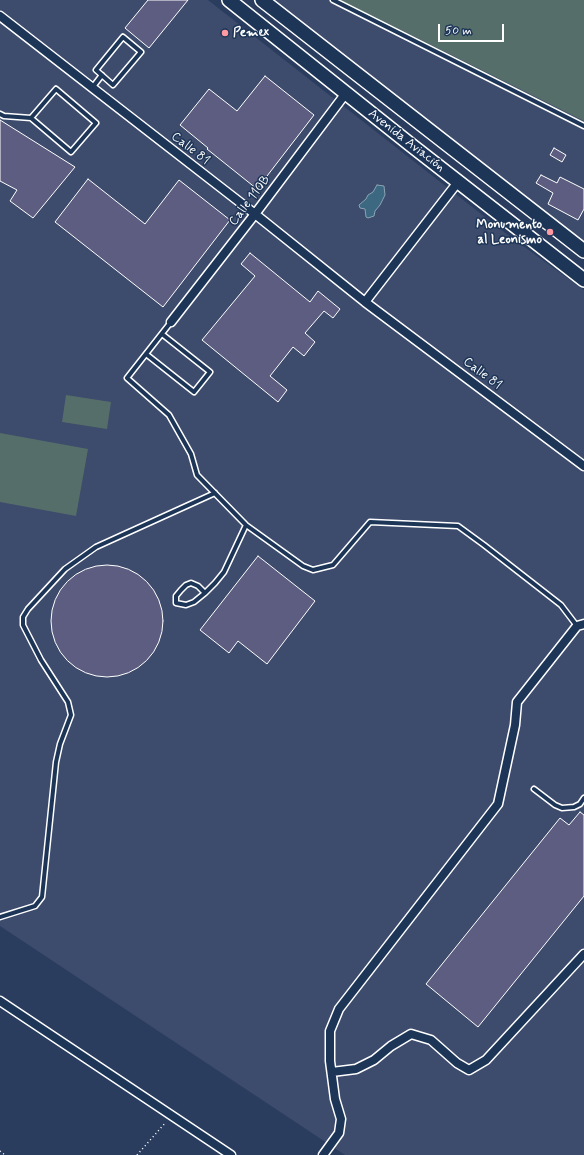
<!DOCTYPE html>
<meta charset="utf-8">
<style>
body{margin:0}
#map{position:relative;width:584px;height:1155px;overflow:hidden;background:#2a3d5f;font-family:Mynerve,sans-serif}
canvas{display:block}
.scale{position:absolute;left:438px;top:24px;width:66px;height:18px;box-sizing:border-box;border:2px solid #fff;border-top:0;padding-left:5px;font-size:12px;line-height:14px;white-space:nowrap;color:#fff;-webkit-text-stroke:3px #1d3557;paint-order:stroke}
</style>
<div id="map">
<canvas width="584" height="1155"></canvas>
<div class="scale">50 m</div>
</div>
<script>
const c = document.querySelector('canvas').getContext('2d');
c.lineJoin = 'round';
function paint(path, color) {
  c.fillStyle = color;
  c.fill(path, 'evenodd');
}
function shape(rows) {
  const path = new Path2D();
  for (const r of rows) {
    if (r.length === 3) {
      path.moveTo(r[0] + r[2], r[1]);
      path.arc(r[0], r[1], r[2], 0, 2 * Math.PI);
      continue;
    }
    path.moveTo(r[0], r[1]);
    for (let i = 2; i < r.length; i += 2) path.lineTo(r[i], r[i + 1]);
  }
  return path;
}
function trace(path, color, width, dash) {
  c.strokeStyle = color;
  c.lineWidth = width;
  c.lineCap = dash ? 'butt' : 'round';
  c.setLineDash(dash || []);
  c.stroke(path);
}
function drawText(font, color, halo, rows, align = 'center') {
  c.font = font + ' Mynerve,sans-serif';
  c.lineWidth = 3;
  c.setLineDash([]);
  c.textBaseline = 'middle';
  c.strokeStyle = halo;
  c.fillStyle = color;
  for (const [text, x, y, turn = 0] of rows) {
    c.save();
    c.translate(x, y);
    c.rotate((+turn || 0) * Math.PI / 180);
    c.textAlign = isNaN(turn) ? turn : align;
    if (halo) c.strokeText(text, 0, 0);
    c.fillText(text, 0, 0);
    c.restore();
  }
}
paint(shape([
 [0,0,208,0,508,235,584,290,584,1155,345,1155,0,926],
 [269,0,584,0,584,244]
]), '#3d4b6c');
paint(shape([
 [340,0,584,0,584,121,405,32],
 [66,395,111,402,107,429,62,422],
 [0,433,88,449,76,516,0,502]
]), '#556e6a');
const water = shape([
 [377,185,384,186,385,195,380,205,375,211,374,216,368,218,366,217,365,209,360,208,359,205,366,199,368,195,373,192,377,185]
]);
paint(water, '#3c6881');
trace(water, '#8aa4b3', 1);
const building = shape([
 [148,0,188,0,149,48,125,28,148,0],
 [265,76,314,115,257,189,207,149,208,148,180,125,209,89,237,111,265,76],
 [0,120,75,167,33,218,10,201,17,190,0,181,0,120],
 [554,148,566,155,562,162,550,155,554,148],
 [541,175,557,183,560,177,584,189,584,209,578,220,548,204,553,193,536,183,541,175],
 [88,179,145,224,179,180,230,220,163,307,55,222,88,179],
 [250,253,310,302,318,291,340,309,333,318,324,311,305,333,315,342,304,356,293,347,270,376,287,390,278,402,202,340,255,276,241,264,250,253],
 [258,556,315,601,267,664,238,641,229,653,200,630,258,556],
 [107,621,56],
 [580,812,584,815,584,896,478,1027,426,984,560,818,569,825,580,812]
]);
paint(building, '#5c5d80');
trace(building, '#fff', 1);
const service = shape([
 [333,0,584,126],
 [123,37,141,52,113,85,96,70,123,37],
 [92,88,102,75],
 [56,89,96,123,71,152,31,118,56,89],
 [0,114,4,116,31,118],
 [171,322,127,378,169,415,191,454,197,475,246,525,303,566,313,570,333,565,370,522,458,526,484,545,561,605,577,626],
 [146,354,194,392,210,372,162,334],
 [205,593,198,586,191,583,186,585,181,590,176,596,176,603,186,605,194,602,205,593,215,583,224,572,246,525],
 [534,789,555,805,562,808,574,807,580,804,584,798],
 [0,917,35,906,42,897,56,762,60,744,71,715,68,702,41,660,23,625,23,617,28,609,65,569,96,547,215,493]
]);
const minor = shape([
 [0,16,255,214,365,302,584,466],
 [365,302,458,182],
 [171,322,255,214,346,93],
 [0,1001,231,1155],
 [332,1072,356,1069,374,1060,391,1046,411,1034,431,1040,457,1063,469,1070,486,1060,584,954],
 [323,1155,339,1133,341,1119,335,1099,330,1061,330,1031,339,1009,498,804,515,725,517,702,577,626,584,624]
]);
const primary = shape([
 [229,0,411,145,584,280],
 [262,0,584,251]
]);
trace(service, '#fff', 7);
trace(minor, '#fff', 11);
trace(primary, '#fff', 16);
trace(shape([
 [0,1151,5,1155],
 [137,1155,166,1122]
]), '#fff', 1.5, [1, 3]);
trace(service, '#1d3557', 4);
trace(minor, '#1d3557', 8);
trace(primary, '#1d3557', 13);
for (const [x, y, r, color] of [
 [225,33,4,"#ff9aa2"],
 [550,232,4,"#ff9aa2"]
]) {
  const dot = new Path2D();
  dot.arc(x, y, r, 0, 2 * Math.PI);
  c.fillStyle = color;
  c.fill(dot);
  trace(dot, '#1d3557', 1.5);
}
drawText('bold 13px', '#fff', '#1d3557', [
 ["Pemex",233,33],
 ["Monumento",542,225,"right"],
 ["al Leonismo",542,240,"right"]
], 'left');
drawText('13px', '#fff', '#1d3557', [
 ["Avenida Aviación",406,141,38],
 ["Calle 81",190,149,38],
 ["Calle 110B",250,201,-53],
 ["Calle 81",482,374,37]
]);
</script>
